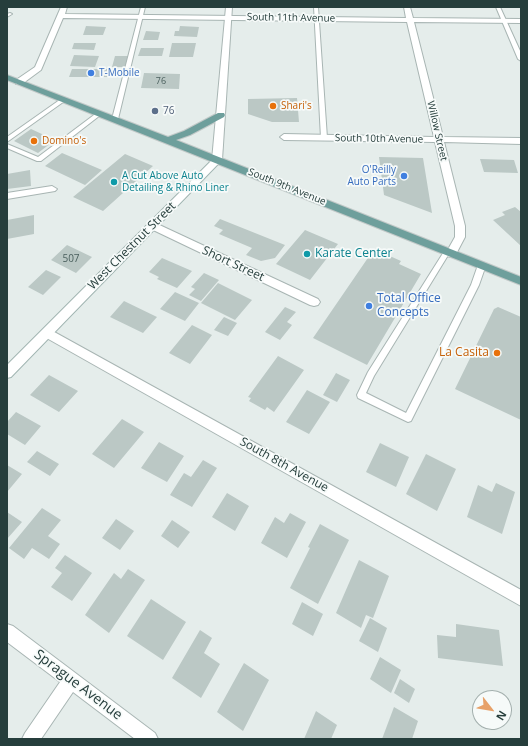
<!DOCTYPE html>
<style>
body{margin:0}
#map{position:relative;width:528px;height:746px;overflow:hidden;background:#e5edeb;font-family:"Open Sans",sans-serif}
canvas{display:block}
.frame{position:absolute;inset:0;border:8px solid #263e3c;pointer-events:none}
.north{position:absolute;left:472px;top:690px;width:40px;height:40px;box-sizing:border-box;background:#f6faf9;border:1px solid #a3afad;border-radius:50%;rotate:121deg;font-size:11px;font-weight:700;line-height:16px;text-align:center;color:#263e3c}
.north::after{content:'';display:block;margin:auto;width:14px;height:18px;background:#e7a169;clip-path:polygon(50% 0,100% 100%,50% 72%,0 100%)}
</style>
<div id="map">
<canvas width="528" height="746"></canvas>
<div class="frame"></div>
<div class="north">N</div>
</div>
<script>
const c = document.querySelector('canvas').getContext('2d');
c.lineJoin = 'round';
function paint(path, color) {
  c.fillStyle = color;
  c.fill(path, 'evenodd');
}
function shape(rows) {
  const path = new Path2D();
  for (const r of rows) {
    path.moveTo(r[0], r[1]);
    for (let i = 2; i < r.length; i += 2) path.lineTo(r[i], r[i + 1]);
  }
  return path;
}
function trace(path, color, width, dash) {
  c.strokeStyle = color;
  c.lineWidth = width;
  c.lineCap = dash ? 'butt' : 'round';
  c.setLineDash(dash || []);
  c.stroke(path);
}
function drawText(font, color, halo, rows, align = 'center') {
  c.font = font + ' "Open Sans",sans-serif';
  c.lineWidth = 3.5;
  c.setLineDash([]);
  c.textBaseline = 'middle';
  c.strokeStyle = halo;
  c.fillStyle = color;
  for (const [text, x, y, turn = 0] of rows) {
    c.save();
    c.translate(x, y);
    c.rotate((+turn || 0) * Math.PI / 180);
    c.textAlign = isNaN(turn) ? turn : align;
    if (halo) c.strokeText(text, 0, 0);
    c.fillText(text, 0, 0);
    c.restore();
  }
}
paint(shape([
 [86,26,106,27,103,35,83,35],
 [180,26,199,27,197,37,174,36,175,31,179,31],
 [146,31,160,32,158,40,143,40],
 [74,43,96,43,94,50,72,49],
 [172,43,196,43,193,57,169,57],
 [141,48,164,48,162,56,138,56],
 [74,55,99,56,95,67,70,66],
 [115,56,128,56,125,67,112,67],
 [72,69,114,69,111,77,69,77],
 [144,73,180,74,179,89,141,88],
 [297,98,299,122,272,122,248,114,248,99],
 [31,129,55,140,38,153,14,141],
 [62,153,102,170,85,185,45,166],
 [125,154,153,166,103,211,73,197],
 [379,157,423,158,432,213,384,195],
 [480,159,514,160,518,173,484,172],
 [30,170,31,186,7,189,7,174],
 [515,207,521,212,521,246,493,220,505,215,502,212],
 [34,215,34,234,7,239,7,220],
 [220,219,285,245,275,258,261,261,246,255,252,248,219,234,223,230,214,226],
 [305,230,338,244,310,280,276,264],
 [67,245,92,257,76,273,51,260],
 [374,249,401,261,399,264,421,274,367,365,313,338],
 [162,258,192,271,177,288,157,279,159,277,149,272],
 [46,270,61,277,43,295,28,287],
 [204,273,219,280,201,301,189,295,195,289,191,287],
 [218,283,252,300,235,320,201,303],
 [175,292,199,303,185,321,160,309],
 [124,301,157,317,143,333,110,317],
 [285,307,296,312,287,322,292,325,280,340,265,332],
 [498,307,521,317,521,420,455,389,494,309],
 [224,317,237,323,228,336,214,330],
 [192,325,212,335,190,364,169,353],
 [278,356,304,370,274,412,267,407,265,410,249,401,251,398,248,397],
 [336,373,350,380,337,402,323,395],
 [49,375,78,391,59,412,30,395],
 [307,390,330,402,309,434,286,422],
 [16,412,41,426,25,445,7,434,7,422],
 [122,419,144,432,114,468,92,454],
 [159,442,184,456,167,482,141,468],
 [380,443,409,457,396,487,366,472],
 [37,451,59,464,50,476,27,462],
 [426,454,456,469,437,511,406,494],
 [203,460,217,468,192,507,170,495,184,473,191,477],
 [7,465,22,474,7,492],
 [496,483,515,492,502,534,467,517,478,485,492,492],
 [227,493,249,506,235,531,212,517],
 [42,508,61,520,48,536,60,544,49,559,32,548,24,559,9,548],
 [7,512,22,522,7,539],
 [290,513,306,522,287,558,261,543,275,517,284,523],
 [116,519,134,531,120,550,102,538],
 [172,520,190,532,178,548,161,536],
 [320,524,349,540,318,604,290,588,310,548,308,547],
 [65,555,92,573,72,601,51,587,62,573,55,568],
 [359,560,389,576,373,618,366,615,361,628,336,613],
 [128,569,145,580,109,633,85,615,114,573,121,579],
 [151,599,186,622,163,660,127,636],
 [302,602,323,614,313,636,292,624],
 [370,618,387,628,378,652,359,641],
 [456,624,499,630,503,666,438,658,437,635,456,637],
 [200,630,212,638,204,653,220,664,201,698,172,678],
 [380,657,401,670,391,693,370,679],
 [244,663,269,680,243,731,217,712],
 [400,679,415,689,409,703,394,693],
 [394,707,418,721,412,739,382,739],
 [316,711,337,725,331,739,304,739]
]), '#bbc8c5');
const service = shape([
 [141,7,145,7,118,119,115,121,112,119,141,7],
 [314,7,318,7,327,138,324,140,321,138,314,7],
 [496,7,500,7,521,53,521,61,518,59,496,7],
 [10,13,12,14,7,17,7,14,10,13],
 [61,99,66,100,7,142,7,137,61,99],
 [98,112,103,113,41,161,37,161,7,148,7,144,38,157,98,112],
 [447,249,450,252,374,376,366,393,406,413,471,285,478,265,482,262,484,263,486,265,479,285,411,421,408,422,358,398,357,395,368,372,445,250,447,249]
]);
const minor = shape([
 [61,7,67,7,65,14,406,18,404,7,410,7,413,18,521,19,521,23,414,22,443,137,521,138,521,144,444,142,465,226,465,237,455,256,451,257,447,256,446,253,455,237,455,226,435,142,284,140,280,137,284,134,434,137,407,22,63,18,41,70,22,84,16,84,16,80,35,67,61,7],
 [52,186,57,189,55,191,7,199,7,193,52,186],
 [153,222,318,299,320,302,318,305,314,306,310,305,149,228,148,226,153,222],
 [47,328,521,590,521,606,43,336,41,333,43,330,47,328],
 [7,624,13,626,155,733,158,739,135,739,73,692,41,739,22,739,25,733,60,682,7,642,7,624]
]);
const tertiary = shape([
 [226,7,232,7,222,160,217,163,212,160,226,7]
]);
const secondary = shape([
 [217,157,220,158,222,160,220,162,11,377,7,378,7,365,214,158,217,157]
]);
const primary = shape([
 [7,75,168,137,184,131,218,113,224,113,225,115,224,117,190,135,176,140,521,277,521,285,7,80,7,75]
]);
trace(service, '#a8b5b3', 2);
trace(minor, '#a8b5b3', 2);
trace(tertiary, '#a8b5b3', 2);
trace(secondary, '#a1b5b2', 2);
trace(primary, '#c2c9c8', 2);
paint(service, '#fff');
paint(minor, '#fff');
paint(tertiary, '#fff');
paint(secondary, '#fff');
paint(primary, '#6e9f9c');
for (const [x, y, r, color] of [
 [91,73,4,"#3f7fe0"],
 [273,106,4,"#e8710a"],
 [155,111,4,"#5c6f8a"],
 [34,141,4,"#e8710a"],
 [404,176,4,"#3f7fe0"],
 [114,182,4,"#0f9aa8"],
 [307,254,4,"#0f9aa8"],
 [369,306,4,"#3f7fe0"],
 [497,353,4,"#e8710a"]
]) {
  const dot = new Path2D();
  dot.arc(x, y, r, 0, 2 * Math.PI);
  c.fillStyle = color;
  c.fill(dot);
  trace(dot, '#f6faf9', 1.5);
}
drawText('9px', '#4b605e', null, [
 ["76",161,81]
]);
drawText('10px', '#263e3c', '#f6faf9', [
 ["South 11th Avenue",291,18,1],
 ["Willow Street",437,131,77],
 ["South 10th Avenue",379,139,1],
 ["South 9th Avenue",287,187,22]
]);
drawText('10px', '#366cbe', '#f6faf9', [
 ["T-Mobile",99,73],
 ["O'Reilly",396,170,"right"],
 ["Auto Parts",396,182,"right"]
], 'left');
drawText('10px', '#c56008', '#f6faf9', [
 ["Shari's",281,106],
 ["Domino's",42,141]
], 'left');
drawText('10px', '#4e5e75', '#f6faf9', [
 ["76",163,111]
], 'left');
drawText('10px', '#0d838f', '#f6faf9', [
 ["A Cut Above Auto",122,176],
 ["Detailing & Rhino Liner",122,188]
], 'left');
drawText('10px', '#4b605e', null, [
 ["507",71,259]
]);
drawText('12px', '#263e3c', '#f6faf9', [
 ["West Chestnut Street",132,246,-45],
 ["Short Street",233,264,25],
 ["South 8th Avenue",284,465,29]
]);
drawText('12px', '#0d838f', '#f6faf9', [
 ["Karate Center",315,254]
], 'left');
drawText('12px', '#366cbe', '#f6faf9', [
 ["Total Office",377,299],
 ["Concepts",377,313]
], 'left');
drawText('12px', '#c56008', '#f6faf9', [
 ["La Casita",489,353]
], 'right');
drawText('14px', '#263e3c', '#f6faf9', [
 ["Sprague Avenue",78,685,37]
]);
</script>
